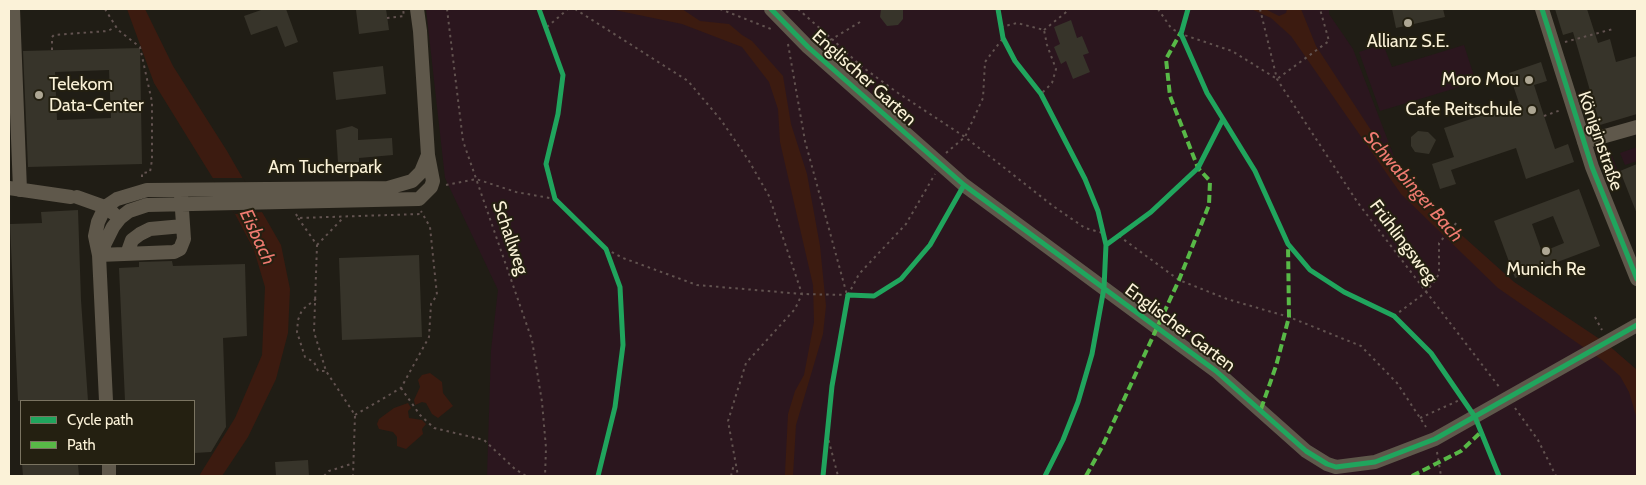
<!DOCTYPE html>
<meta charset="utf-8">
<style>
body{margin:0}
#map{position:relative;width:1646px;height:485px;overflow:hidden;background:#201d15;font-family:Cabin,sans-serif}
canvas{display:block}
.frame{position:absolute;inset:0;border:10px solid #fbf2d8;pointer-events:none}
.legend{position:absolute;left:20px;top:400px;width:175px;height:65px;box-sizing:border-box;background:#242011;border:1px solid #7a7461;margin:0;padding:6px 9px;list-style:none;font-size:15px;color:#fbf2d8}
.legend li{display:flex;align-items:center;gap:10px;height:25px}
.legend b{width:25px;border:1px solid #7a7461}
</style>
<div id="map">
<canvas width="1646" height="485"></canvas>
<div class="frame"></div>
<ul class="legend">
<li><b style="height:6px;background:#20a55d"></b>Cycle path</li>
<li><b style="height:6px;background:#58b947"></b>Path</li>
</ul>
</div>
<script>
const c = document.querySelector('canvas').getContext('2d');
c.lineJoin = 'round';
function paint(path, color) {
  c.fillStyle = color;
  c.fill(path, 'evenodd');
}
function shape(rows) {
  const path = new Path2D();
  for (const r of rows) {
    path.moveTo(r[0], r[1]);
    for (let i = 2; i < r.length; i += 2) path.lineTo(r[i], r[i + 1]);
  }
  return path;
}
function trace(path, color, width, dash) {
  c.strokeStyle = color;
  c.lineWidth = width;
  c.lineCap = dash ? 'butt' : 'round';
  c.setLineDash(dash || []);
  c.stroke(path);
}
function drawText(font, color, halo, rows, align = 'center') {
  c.font = font + ' Cabin,sans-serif';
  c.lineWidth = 4;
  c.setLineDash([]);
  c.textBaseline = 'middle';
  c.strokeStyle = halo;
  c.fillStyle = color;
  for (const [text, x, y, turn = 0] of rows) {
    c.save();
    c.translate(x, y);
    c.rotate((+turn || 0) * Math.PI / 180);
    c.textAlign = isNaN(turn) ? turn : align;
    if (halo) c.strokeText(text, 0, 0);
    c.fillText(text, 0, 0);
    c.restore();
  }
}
paint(shape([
 [426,9,1329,9,1329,14,1353,49,1398,167,1447,222,1514,282,1607,344,1637,370,1637,476,487,476,491,350,498,290,445,178],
 [1383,44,1392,67,1464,45,1476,82,1380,111,1359,52],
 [1637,147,1637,161,1625,165,1620,153],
 [1609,148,1619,174,1611,177,1602,150]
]), '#2b161e');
paint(shape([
 [127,9,145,9,173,66,227,151,281,245,290,289,288,333,276,379,248,437,222,476,199,476,235,418,262,355,265,287,254,250,235,214,154,83],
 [610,9,682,9,700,21,729,24,742,35,752,41,783,76,791,124,807,174,820,246,826,306,823,334,796,425,793,476,785,476,785,473,788,414,795,391,804,375,814,322,813,285,780,142,778,109,769,82,742,47,682,24],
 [1251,9,1265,9,1279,16,1286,13,1287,9,1301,9,1316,46,1378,141,1398,167,1447,222,1514,282,1607,344,1637,370,1637,419,1629,392,1620,376,1602,360,1498,288,1401,194,1291,36,1271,18],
 [430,373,442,382,443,393,453,406,438,418,432,414,426,403,422,402,415,405,414,400,420,387,418,380,422,375],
 [408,403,411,408,408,411,409,418,422,420,426,424,422,429,423,434,406,449,397,446,397,437,393,432,379,429,377,424,379,419,394,408]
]), '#3c1b10');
paint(shape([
 [212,178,243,178,263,212,235,214]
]), '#201d15');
paint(shape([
 [264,9,286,9,298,42,285,47,277,26,251,35,244,16],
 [386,9,389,30,359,34,356,10],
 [881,9,903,9,903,19,898,25,887,26,880,17],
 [1392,9,1443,9,1445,17,1396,28],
 [1555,9,1587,9,1598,43,1610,39,1616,62,1637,56,1637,114,1600,125,1573,32,1563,35],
 [1071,20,1077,38,1082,36,1089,53,1083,55,1090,72,1073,79,1066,61,1061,64,1054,47,1060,44,1054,27],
 [140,48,142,164,28,167,23,51],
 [109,70,111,118,57,120,55,72],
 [1541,62,1547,81,1534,85,1544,116,1555,149,1568,144,1574,162,1526,179,1516,148,1451,170,1456,184,1440,189,1432,164,1454,157,1444,128,1519,103,1509,73],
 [383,66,386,94,336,100,333,72],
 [352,126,358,129,358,140,392,138,393,155,359,158,359,162,338,163,336,130],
 [1418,131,1428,132,1436,140,1429,154,1415,152,1411,146,1411,137],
 [1637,164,1637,214,1620,171],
 [1579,189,1600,246,1515,278,1494,221],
 [1553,216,1564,243,1542,252,1532,224],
 [78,210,81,300,88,401,18,401,10,224,42,223,41,212],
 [419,255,422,337,342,340,339,258],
 [172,261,173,266,245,264,247,336,223,338,226,427,211,452,194,453,194,401,125,401,119,268,139,267,139,262],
 [308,460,309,476,276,476,275,462],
 [22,464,78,464,79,476,23,476]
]), '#37342a');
trace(shape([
 [105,9,118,30,140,47,152,102,152,160,150,172,142,173,142,178],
 [447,9,463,141,532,340,542,402,546,448,545,476],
 [575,9,688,81,721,120,749,161,769,196,802,294,795,309,746,363,728,421,738,476],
 [720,9,771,29],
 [798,9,832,39,823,43],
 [1158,9,1171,28,1181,34,1232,51,1277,79,1329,41,1320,9],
 [1260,9,1277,79,1284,90,1358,203,1500,388],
 [387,18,404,16,403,9],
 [860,22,832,39,861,66,898,93,965,137,1053,206,1085,228,1103,233],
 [547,27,568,9],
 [1001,27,1017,23,1044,30,1047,45,1056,69,1052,83,1041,94],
 [1044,30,1070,9],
 [1565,42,1613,29],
 [788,44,805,141,847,295],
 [52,50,52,37,54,35,108,31,115,27],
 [1544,116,1561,110],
 [946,153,965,137,983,98,985,62,1003,38],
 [446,185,476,179,516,192,555,199],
 [296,214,298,218,421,214],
 [298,218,317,245,314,332,326,371,355,415,353,476],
 [1119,236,1179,280,1227,299,1289,317,1361,346,1397,383,1426,427],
 [317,245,344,217],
 [606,249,623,258,697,285,802,294,848,295],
 [848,295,859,274,906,224,935,174],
 [316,299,302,310,298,320,297,332,305,357,314,362,318,371,326,371],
 [1394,316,1425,293,1433,283,1439,274,1439,243,1458,221],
 [1595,317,1602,330],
 [401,388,420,415,434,428,484,440,515,469,526,476],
 [1515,408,1538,440,1556,476],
 [355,415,401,388,429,337,431,304,437,295,430,227,421,211],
 [1420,418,1462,399],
 [827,434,838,476],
 [1437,452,1441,476],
 [324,476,329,471,351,464],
 [731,476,734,464]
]), '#625350', 2, [2.5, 4]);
trace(shape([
 [13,9,20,190],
 [771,9,808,47,964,185,1216,371,1306,451,1327,464,1336,467,1375,462,1435,439,1637,325],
 [1542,9,1592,167,1637,279],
 [1584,142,1637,127],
 [9,188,71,197],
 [77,197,105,207,113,213],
 [127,254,132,240,140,234,150,229,183,226],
 [99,255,113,227,120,218,129,211,147,205,419,199,431,187,433,181,428,155,420,31,417,9],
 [99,255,174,252,180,249,184,239,181,195],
 [106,401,99,255,95,236,98,222,105,207,117,199,147,190,388,188,412,181,421,172,428,155],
 [109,464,109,476]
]), '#5f584b', 14);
trace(shape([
 [1261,409,1276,366,1289,317,1288,244],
 [1086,476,1102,447,1179,280,1209,205,1210,181,1198,168,1170,96,1166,59,1181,32],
 [1412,476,1461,451,1480,433]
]), '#58b947', 4, [8, 4]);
trace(shape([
 [539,9,563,75,558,114,546,164,555,199,606,249,620,287,623,345,615,407,598,476],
 [771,9,808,47,964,185,1216,371,1306,451,1327,464,1336,467,1375,462,1435,439,1637,325],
 [998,9,1003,38,1015,61,1041,94,1085,179,1098,211,1106,245,1104,288,1092,354,1078,402,1063,440,1045,476],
 [1188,9,1181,34,1207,93,1255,171,1288,244,1310,270,1344,292,1394,316,1431,353,1475,417,1499,476],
 [1542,9,1592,167,1637,279],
 [1106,245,1151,212,1198,168,1223,119],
 [823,476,832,386,848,295,874,296,901,279,930,245,964,185]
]), '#20a55d', 5);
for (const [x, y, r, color] of [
 [1408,23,5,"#aea794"],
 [1529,80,5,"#aea794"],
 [39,95,5,"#aea794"],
 [1532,110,5,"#aea794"],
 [1546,251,5,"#aea794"]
]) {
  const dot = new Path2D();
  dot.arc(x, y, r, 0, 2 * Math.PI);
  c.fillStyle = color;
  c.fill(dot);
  trace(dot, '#242011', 2);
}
drawText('18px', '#fbf2d8', '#242011', [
 ["Allianz S.E.",1408,42],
 ["Moro Mou",1519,80,"right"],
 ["Telekom",49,85,"left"],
 ["Data-Center",49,106,"left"],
 ["Cafe Reitschule",1522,110,"right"],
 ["Munich Re",1546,270]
]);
drawText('18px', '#fbf2d8', '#242011', [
 ["Englischer Garten",864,78,42],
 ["Königinstraße",1600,141,71],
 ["Am Tucherpark",325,168],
 ["Schallweg",510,238,71],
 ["Frühlingsweg",1403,242,53],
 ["Englischer Garten",1180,328,37]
]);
drawText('italic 19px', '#f07b71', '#242011', [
 ["Schwabinger Bach",1413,187,49],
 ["Eisbach",257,237,65]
]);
</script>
